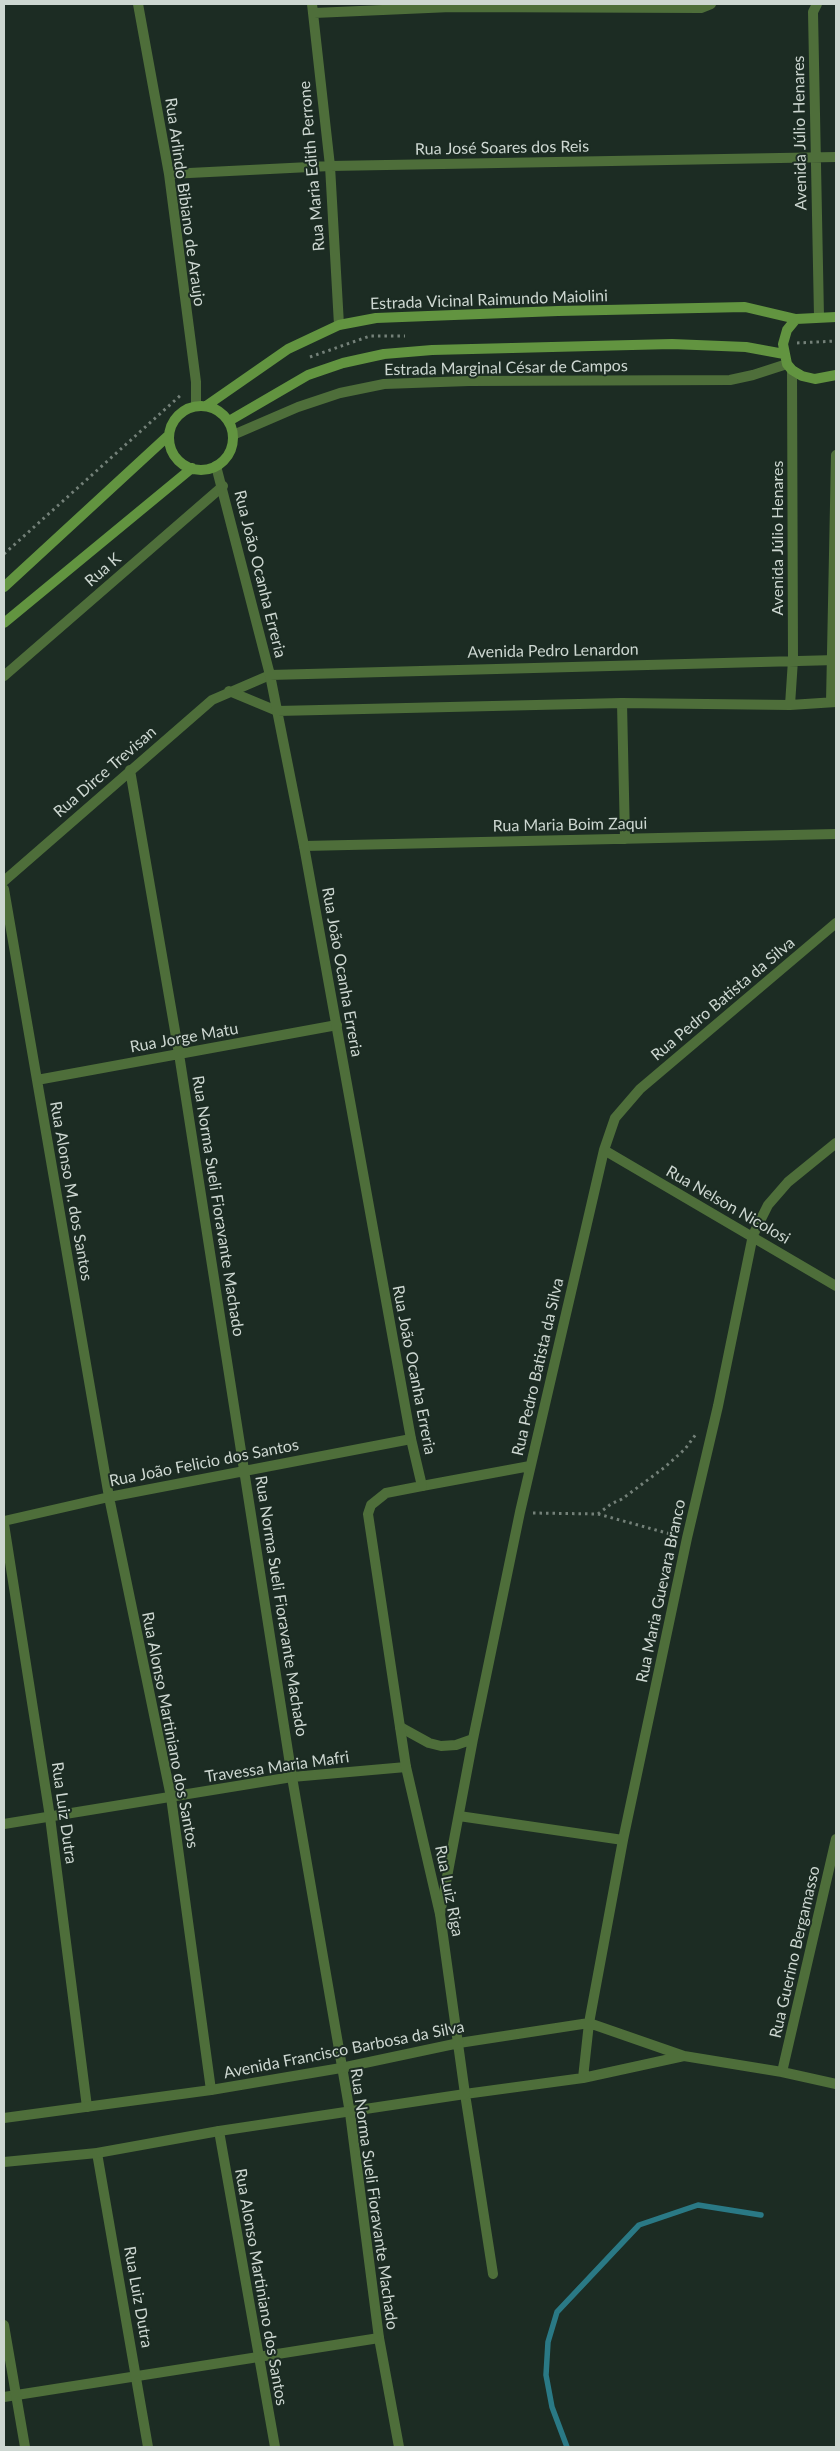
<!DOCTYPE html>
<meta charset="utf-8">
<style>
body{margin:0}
#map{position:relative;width:840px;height:2451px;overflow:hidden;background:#1c2c23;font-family:Lato,sans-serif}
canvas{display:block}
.frame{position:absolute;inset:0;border:5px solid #cdd7d1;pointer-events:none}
</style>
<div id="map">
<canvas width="840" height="2451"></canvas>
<div class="frame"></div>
</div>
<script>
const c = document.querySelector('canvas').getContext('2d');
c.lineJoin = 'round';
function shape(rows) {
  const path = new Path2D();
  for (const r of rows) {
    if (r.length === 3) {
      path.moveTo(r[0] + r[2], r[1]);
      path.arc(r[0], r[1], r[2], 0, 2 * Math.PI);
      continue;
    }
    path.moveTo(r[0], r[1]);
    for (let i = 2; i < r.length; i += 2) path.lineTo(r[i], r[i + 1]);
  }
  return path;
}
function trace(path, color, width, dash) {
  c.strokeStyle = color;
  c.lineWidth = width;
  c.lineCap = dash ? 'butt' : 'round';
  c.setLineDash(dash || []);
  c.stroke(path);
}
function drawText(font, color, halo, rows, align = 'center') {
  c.font = font + ' Lato,sans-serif';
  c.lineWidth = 4;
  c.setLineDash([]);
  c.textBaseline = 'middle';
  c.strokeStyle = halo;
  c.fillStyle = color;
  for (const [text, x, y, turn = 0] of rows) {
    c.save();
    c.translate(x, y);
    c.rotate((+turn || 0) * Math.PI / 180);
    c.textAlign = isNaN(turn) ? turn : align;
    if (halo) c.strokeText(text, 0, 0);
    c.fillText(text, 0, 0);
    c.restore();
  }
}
trace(shape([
 [567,2447,552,2407,546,2375,548,2342,557,2312,639,2225,698,2205,761,2215]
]), '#2a7985', 5.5);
trace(shape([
 [797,343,836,341],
 [310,357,370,336,405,336],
 [4,554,182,394],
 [533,1513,598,1514,674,1535],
 [598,1514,611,1504,622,1499,665,1467,685,1449,696,1434]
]), '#748179', 3, [2.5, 4]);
trace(shape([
 [4,1824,292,1777,406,1767],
 [4,2397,379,2338]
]), '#4e6e3a', 10);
trace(shape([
 [138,4,169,174,196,382,196,406],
 [312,4,330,166,339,325],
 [817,4,813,12,819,317],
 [314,13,451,7,701,8,711,4],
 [169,174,330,166,836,157],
 [4,676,223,486],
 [229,691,277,711],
 [622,703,625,839],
 [130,770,179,1054,292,1777,350,2113,379,2338,399,2447],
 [304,846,836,834],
 [4,881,212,700,270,675],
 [4,889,109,1497,171,1797,211,2090],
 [37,1080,337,1025],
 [604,1150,836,1286],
 [422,1486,530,1466],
 [4,1521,109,1497,411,1439],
 [4,1524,50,1817,87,2107],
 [400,1727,429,1743,441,1746,456,1745,473,1739],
 [459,1816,623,1840],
 [440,1914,473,1739,520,1512,604,1150,615,1118,640,1089,836,923],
 [459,2043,589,2023,684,2056,782,2072,836,2084],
 [782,2072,836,1839],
 [583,2078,589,2023,623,1840,687,1538,718,1406,753,1235,768,1205,788,1182,836,1143],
 [219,2131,275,2447],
 [97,2153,148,2447],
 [493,2274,465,2094,583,2078,684,2056],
 [4,2325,25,2447]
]), '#4e6e3a', 10);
trace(shape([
 [233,435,298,407,340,393,384,384,469,381,730,380,753,375,787,364],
 [270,675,836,660],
 [831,702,836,455],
 [790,705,793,660,792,370],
 [277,711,622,703,790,705,836,702],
 [4,2118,211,2090,341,2068,459,2043],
 [4,2162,97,2153,219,2131,465,2094,440,1914,406,1767,368,1514,371,1505,386,1493,422,1486,411,1439,304,846,270,675,216,466]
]), '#4e6e3a', 10);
trace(shape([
 [796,319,787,330,783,344,787,364,792,370,802,376,815,379,836,375],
 [206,406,288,349,339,325,376,318,558,311,745,307,796,319,836,317],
 [201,438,32],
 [229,421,308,375,343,363,384,354,432,350,672,344,746,347,784,354],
 [4,587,169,435],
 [4,623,192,468]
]), '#629440', 10);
drawText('16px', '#cdd7d1', '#1c2c23', [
 ["Avenida Júlio Henares",800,133,-91],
 ["Rua José Soares dos Reis",502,148,-1],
 ["Rua Maria Edith Perrone",312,166,-95],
 ["Rua Arlindo Bibiano de Araujo",185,202,82],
 ["Estrada Vicinal Raimundo Maiolini",489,300,-2],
 ["Estrada Marginal César de Campos",506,368,-1],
 ["Avenida Júlio Henares",778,538,-90],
 ["Rua K",103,570,-41],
 ["Rua João Ocanha Erreria",260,574,76],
 ["Avenida Pedro Lenardon",553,651,-1],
 ["Rua Dirce Trevisan",105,772,-41],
 ["Rua Maria Boim Zaqui",570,825,-1],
 ["Rua João Ocanha Erreria",342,972,80],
 ["Rua Pedro Batista da Silva",723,999,-40],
 ["Rua Jorge Matu",184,1038,-10],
 ["Rua Alonso M. dos Santos",71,1191,80],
 ["Rua Nelson Nicolosi",728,1205,30],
 ["Rua Norma Sueli Fioravante Machado",218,1206,81],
 ["Rua Pedro Batista da Silva",538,1367,-77],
 ["Rua João Ocanha Erreria",414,1370,79],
 ["Rua João Felicio dos Santos",204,1463,-11],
 ["Rua Maria Guevara Branco",661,1591,-78],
 ["Rua Norma Sueli Fioravante Machado",281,1606,81],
 ["Rua Alonso Martiniano dos Santos",170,1730,79],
 ["Travessa Maria Mafri",277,1767,-8],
 ["Rua Luiz Dutra",64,1813,82],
 ["Rua Luiz Riga",449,1891,79],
 ["Rua Guerino Bergamasso",795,1952,-77],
 ["Avenida Francisco Barbosa da Silva",344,2050,-11],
 ["Rua Norma Sueli Fioravante Machado",374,2199,82],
 ["Rua Alonso Martiniano dos Santos",261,2287,80],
 ["Rua Luiz Dutra",138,2297,80]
]);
</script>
